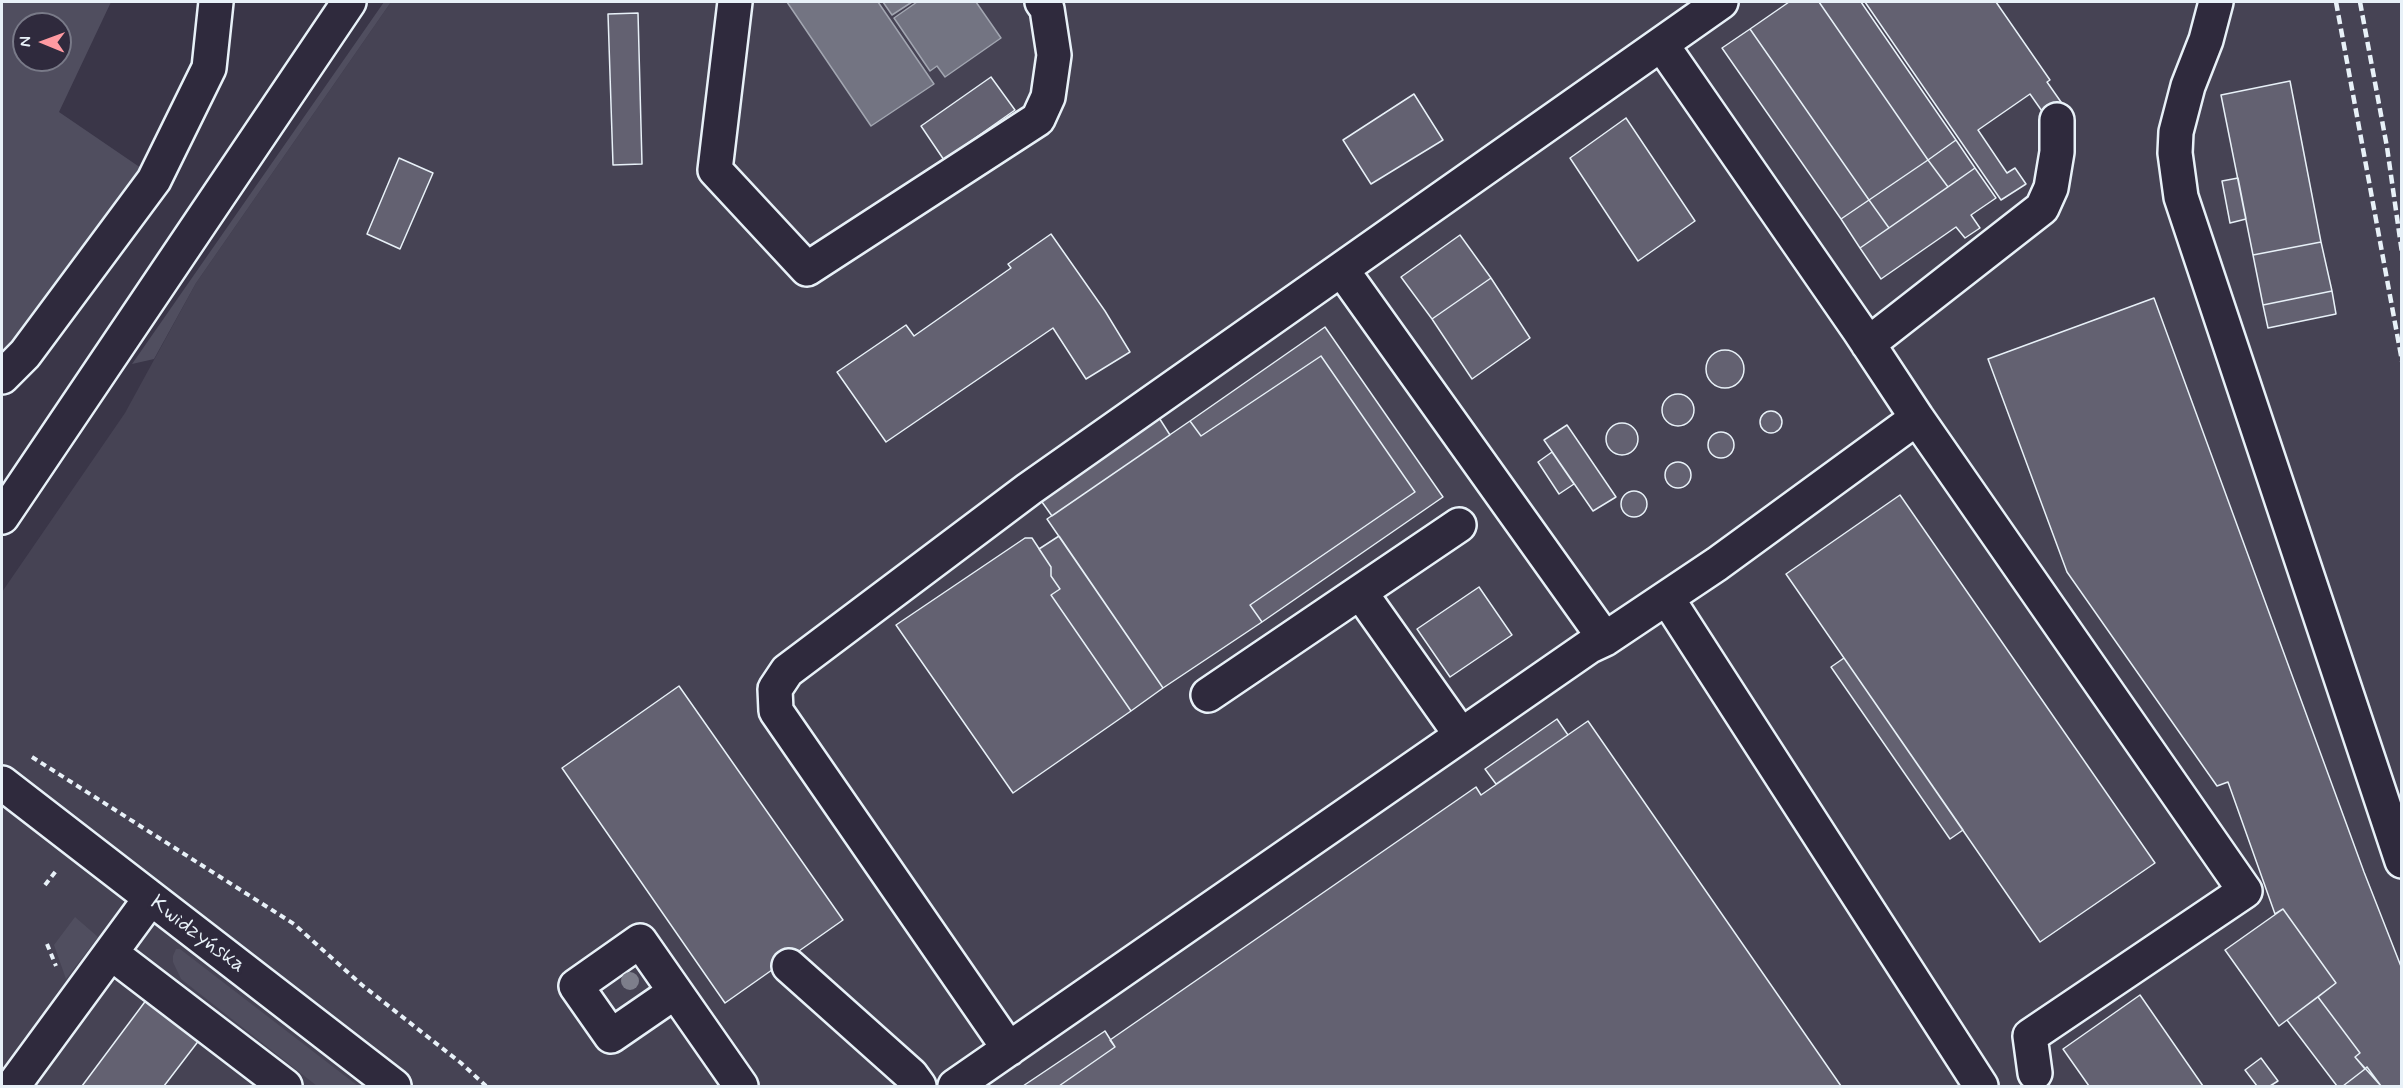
<!DOCTYPE html>
<meta charset="utf-8">
<style>
body{margin:0}
#map{position:relative;width:2403px;height:1088px;overflow:hidden;background:#3a3648;font-family:Mynerve,sans-serif}
canvas{display:block}
.frame{position:absolute;inset:0;border:3px solid #e8f1f8;pointer-events:none}
.north{position:absolute;left:12px;top:12px;width:60px;height:60px;box-sizing:border-box;background:#2f2a3d;border:2px solid #797a88;border-radius:50%;rotate:271deg;font-size:16px;font-weight:700;line-height:24px;text-align:center;color:#e8f1f8}
.north::after{content:'';display:block;margin:auto;width:21px;height:27px;background:#ff9aa2;clip-path:polygon(50% 0,100% 100%,50% 72%,0 100%)}
</style>
<div id="map">
<canvas width="2403" height="1088"></canvas>
<div class="frame"></div>
<div class="north">N</div>
</div>
<script>
const c = document.querySelector('canvas').getContext('2d');
c.lineJoin = 'round';
function paint(path, color) {
  c.fillStyle = color;
  c.fill(path, 'evenodd');
}
function shape(rows) {
  const path = new Path2D();
  for (const r of rows) {
    if (r.length === 3) {
      path.moveTo(r[0] + r[2], r[1]);
      path.arc(r[0], r[1], r[2], 0, 2 * Math.PI);
      continue;
    }
    path.moveTo(r[0], r[1]);
    for (let i = 2; i < r.length; i += 2) path.lineTo(r[i], r[i + 1]);
  }
  return path;
}
function trace(path, color, width, dash) {
  c.strokeStyle = color;
  c.lineWidth = width;
  c.lineCap = dash ? 'butt' : 'round';
  c.setLineDash(dash || []);
  c.stroke(path);
}
function drawText(font, color, halo, rows, align = 'center') {
  c.font = font + ' Mynerve,sans-serif';
  c.lineWidth = 6;
  c.setLineDash([]);
  c.textBaseline = 'middle';
  c.strokeStyle = halo;
  c.fillStyle = color;
  for (const [text, x, y, turn = 0] of rows) {
    c.save();
    c.translate(x, y);
    c.rotate((+turn || 0) * Math.PI / 180);
    c.textAlign = isNaN(turn) ? turn : align;
    if (halo) c.strokeText(text, 0, 0);
    c.fillText(text, 0, 0);
    c.restore();
  }
}
paint(shape([
 [391,2,2401,2,2401,1086,2,1086,2,592,125,413,196,283]
]), '#464354');
paint(shape([
 [2,2,111,2,59,112,141,168,2,355],
 [24,24,60,24,60,60,24,60],
 [384,2,391,2,196,283,154,359,132,364],
 [75,917,98,937,66,979,54,945],
 [176,949,180,949,358,1086,317,1086,181,979,173,962,173,956]
]), '#504e5f');
const water = shape([
 [787,2,878,2,934,84,871,126,787,2],
 [883,2,912,2,892,15,883,2],
 [917,2,976,2,1001,38,945,77,937,66,930,71,894,18,917,2]
]);
paint(water, '#737482');
trace(water, '#a2a6b1', 1.5);
const building = shape([
 [1789,2,1819,2,1928,160,1869,200,1750,29,1789,2],
 [1819,2,1861,2,1956,140,1928,160,1819,2],
 [1865,2,1996,2,2050,80,2047,82,2061,102,2044,114,2030,94,1978,130,2007,173,2015,168,2026,184,2001,200,1865,2],
 [638,13,642,164,613,165,608,14,638,13],
 [1750,29,1869,200,1841,219,1722,48,1750,29],
 [991,77,1015,110,944,160,921,126,991,77],
 [2290,81,2321,242,2253,255,2221,95,2290,81],
 [1414,94,1443,140,1371,184,1343,140,1414,94],
 [1626,118,1695,221,1638,261,1570,158,1626,118],
 [1956,140,1975,168,1948,187,1928,160,1956,140],
 [399,158,433,173,400,249,367,234,399,158],
 [1928,160,1948,187,1889,228,1869,200,1928,160],
 [1975,168,1996,198,1971,215,1980,228,1965,238,1956,227,1881,279,1860,248,1975,168],
 [2238,178,2246,219,2230,223,2222,181,2238,178],
 [1869,200,1889,228,1860,248,1841,219,1869,200],
 [1051,234,1105,311,1130,352,1086,379,1053,328,886,442,837,372,906,325,914,336,1011,268,1008,264,1051,234],
 [1460,235,1491,278,1432,319,1401,277,1460,235],
 [2321,242,2332,291,2263,305,2253,255,2321,242],
 [1491,278,1530,338,1472,379,1432,319,1491,278],
 [2332,291,2336,314,2268,328,2263,305,2332,291],
 [2154,298,2364,872,2402,969,2402,1086,2381,1086,2355,1057,2360,1053,2318,997,2336,983,2283,909,2275,914,2228,782,2217,786,2067,572,1988,359,2154,298],
 [1325,327,1443,497,1262,622,1250,605,1415,492,1321,356,1201,436,1190,421,1325,327],
 [1725,369,19],
 [1321,356,1415,492,1250,605,1262,622,1163,688,1047,519,1190,421,1201,436,1321,356],
 [1678,410,16],
 [1771,422,11],
 [1156,413,1170,435,1052,516,1037,495,1156,413],
 [1622,439,16],
 [1567,425,1616,497,1593,511,1544,440,1567,425],
 [1721,445,13],
 [1552,452,1574,484,1559,494,1538,462,1552,452],
 [1678,475,13],
 [1634,504,13],
 [1900,495,2155,863,2040,942,1786,574,1900,495],
 [1059,536,1163,688,1131,711,1051,595,1060,589,1051,576,1051,567,1039,549,1059,536],
 [1025,538,1032,538,1051,567,1051,576,1060,589,1051,595,1131,711,1013,793,896,625,1025,538],
 [1479,587,1512,635,1450,677,1417,629,1479,587],
 [1844,658,1963,830,1950,839,1831,667,1844,658],
 [679,686,843,920,725,1003,562,768,679,686],
 [1557,719,1568,735,1496,784,1485,769,1557,719],
 [1588,721,1841,1086,1059,1086,1115,1047,1110,1040,1476,787,1481,795,1588,721],
 [2283,909,2336,983,2279,1026,2225,950,2283,909],
 [150,995,203,1035,164,1086,82,1086,150,995],
 [2140,995,2203,1086,2089,1086,2063,1049,2140,995],
 [2318,997,2360,1053,2355,1057,2365,1069,2343,1086,2337,1086,2287,1020,2318,997],
 [1105,1031,1115,1047,1059,1086,1023,1086,1105,1031],
 [2261,1058,2278,1081,2270,1086,2257,1086,2245,1070,2261,1058],
 [2367,1067,2381,1086,2343,1086,2365,1069,2367,1067]
]);
paint(building, '#636171');
trace(building, '#e8f1f8', 1.5);
const minor = shape([
 [735,2,715,170,807,269,1038,119,1048,97,1054,55,1047,9,1042,2],
 [2216,2,2206,40,2188,86,2176,132,2175,153,2181,197,2402,861],
 [1662,45,1859,330,1917,418,2245,891,2030,1036,2035,1073],
 [1342,270,1605,639],
 [1868,344,2042,208,2051,188,2057,152,2057,120],
 [2,377,25,354,154,180,209,68,216,2],
 [2,517,349,2],
 [1360,592,1459,525],
 [1667,598,1981,1086],
 [1208,695,1360,592,1461,735],
 [2,783,394,1086],
 [111,953,285,1086],
 [789,966,911,1075,919,1086],
 [675,992,611,1036,576,986,640,941,741,1086],
 [1009,1049,776,711,775,689,787,671,1029,489,1721,2],
 [13,1086,150,899],
 [955,1086,1590,646,1605,639,1717,564,1917,418]
]);
trace(minor, '#e8f1f8', 38);
trace(shape([
 [32,757,294,924,362,985,461,1063,486,1086],
 [45,885,56,871],
 [47,944,56,966]
]), '#e8f1f8', 4, [6, 4.5]);
trace(minor, '#2f2a3d', 33);
trace(shape([
 [2336,2,2402,361],
 [2360,2,2387,147,2402,253]
]), '#e8f1f8', 4.5, [9, 4.5]);
c.fillStyle = '#7d7e8b';
for (const [x, y] of [
 [630,981]
]) {
  c.beginPath();
  c.arc(x, y, 9, 0, 2 * Math.PI);
  c.fill();
}
drawText('22px', '#e8f1f8', '#2f2a3d', [
 ["Kwidzyńska",197,935,37]
]);
</script>
